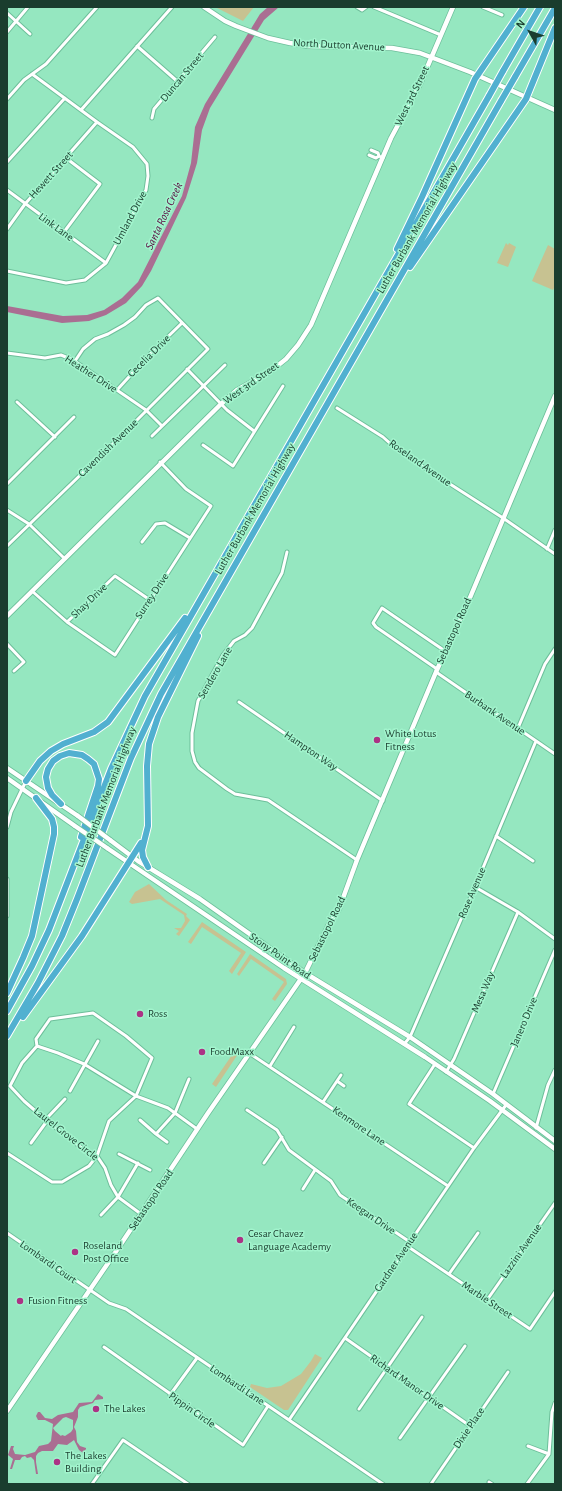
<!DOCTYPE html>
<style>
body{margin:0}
#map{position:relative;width:562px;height:1491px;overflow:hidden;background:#95e7c0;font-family:"Alegreya Sans",sans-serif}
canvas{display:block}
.frame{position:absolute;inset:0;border:8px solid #1a3d2e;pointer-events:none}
.north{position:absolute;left:510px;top:12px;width:40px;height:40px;-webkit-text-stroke:3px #a2f4cd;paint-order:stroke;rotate:310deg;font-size:11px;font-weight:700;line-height:16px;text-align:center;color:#1a3d2e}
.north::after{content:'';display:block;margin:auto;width:14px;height:18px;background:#1a3d2e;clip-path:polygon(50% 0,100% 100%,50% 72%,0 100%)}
</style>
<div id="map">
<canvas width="562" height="1491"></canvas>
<div class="frame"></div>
<div class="north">N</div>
</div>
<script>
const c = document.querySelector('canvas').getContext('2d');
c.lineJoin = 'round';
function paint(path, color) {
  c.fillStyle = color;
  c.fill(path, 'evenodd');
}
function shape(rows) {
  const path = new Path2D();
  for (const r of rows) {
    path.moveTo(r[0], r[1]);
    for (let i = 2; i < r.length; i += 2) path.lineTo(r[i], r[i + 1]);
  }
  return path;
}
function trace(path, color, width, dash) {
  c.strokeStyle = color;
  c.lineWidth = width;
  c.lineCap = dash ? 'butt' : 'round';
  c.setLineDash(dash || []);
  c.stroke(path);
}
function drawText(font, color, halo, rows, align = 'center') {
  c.font = font + ' "Alegreya Sans",sans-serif';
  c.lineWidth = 3;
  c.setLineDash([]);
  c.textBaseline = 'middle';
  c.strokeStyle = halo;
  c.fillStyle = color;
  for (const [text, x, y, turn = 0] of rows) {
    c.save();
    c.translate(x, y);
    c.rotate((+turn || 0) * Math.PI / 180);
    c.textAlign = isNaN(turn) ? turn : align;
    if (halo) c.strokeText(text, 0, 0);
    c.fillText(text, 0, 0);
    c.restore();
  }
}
paint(shape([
 [215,7,254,7,243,21],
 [506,243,508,245,509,243,516,247,508,267,497,263],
 [548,245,555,249,555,286,553,290,532,281],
 [149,884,166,900,187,914,186,916,190,920,179,936,176,934,179,931,174,928,181,928,185,921,184,915,160,899,132,904,129,902,135,892],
 [202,922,246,952,232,974,229,971,241,953,202,927,191,944,188,942],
 [250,954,286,979,287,984,275,1001,272,999,284,982,251,959,239,976,237,974],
 [234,1052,238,1054,216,1087,212,1084],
 [315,1354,322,1358,288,1410,284,1410,250,1387,251,1384,267,1388,281,1386,301,1374,311,1361]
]), '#c7c291');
paint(shape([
 [268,7,279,7,264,20,210,108,202,130,197,163,186,198,151,271,142,286,126,303,106,315,89,321,62,323,7,312,7,306,63,316,87,315,104,310,122,298,138,282,182,196,191,163,195,127,205,104,260,14],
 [98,1394,103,1397,103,1399,95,1400,93,1403,80,1407,78,1410,78,1417,74,1427,76,1431,77,1442,80,1446,86,1448,86,1449,83,1453,79,1450,74,1440,67,1445,58,1444,53,1451,42,1451,38,1453,36,1456,36,1462,38,1474,36,1474,34,1460,31,1457,27,1458,25,1456,22,1457,20,1460,15,1460,12,1469,10,1469,13,1459,8,1455,11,1446,14,1446,13,1449,15,1454,25,1455,35,1452,39,1446,48,1444,51,1441,53,1424,45,1420,38,1420,36,1416,38,1412,40,1412,45,1418,52,1419,58,1415,73,1412,79,1403,92,1402],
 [66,1417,73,1420,73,1429,71,1432,65,1436,62,1435,61,1436,55,1431,53,1428,63,1418]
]), '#aa6e92');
const street = shape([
 [357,7,362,10,366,7],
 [374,7,441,35],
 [483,7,502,15],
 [7,13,30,34],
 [7,32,28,7],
 [137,46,177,81],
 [7,99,24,80,46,64,97,7],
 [81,110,172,7],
 [152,118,154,109,215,37],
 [371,150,378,153,379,156,383,158],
 [369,155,376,158,379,156],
 [7,162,65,98],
 [7,190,106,263],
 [7,229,25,204,97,122],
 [64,232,100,184,66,158],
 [7,271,66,283,85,280,106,263,146,190,148,176,147,164,133,147,97,122,32,74],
 [7,353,45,358,61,355,73,360,146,410,162,426],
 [187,369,227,410,254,431],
 [117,390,148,356,182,323],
 [17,402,55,437],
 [337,408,383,437,393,446,425,468,503,518,555,554],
 [152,436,225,365],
 [203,445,233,466,283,386],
 [7,484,74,417],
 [7,510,29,524,64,558],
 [142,542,156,524,165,523,190,538],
 [7,546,130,427,208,349,158,298,146,305,135,317,124,325,108,334,95,339,83,349,75,361],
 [547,549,555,530],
 [287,552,282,573,252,628,245,635,234,641,223,655,198,701,192,733,192,751,195,762,199,768,227,789,235,794,268,800,357,860],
 [32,591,67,622,115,655,211,506,186,489,160,462],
 [67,622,115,576,150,600],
 [7,644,24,662,14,671],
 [437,669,376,627,373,623,382,608,445,651],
 [436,672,555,754],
 [239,702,383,801],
 [518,728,545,664,555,649],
 [7,827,11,812,26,781],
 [496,836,533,861],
 [7,879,7,916],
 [475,887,518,912,555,939],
 [405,1043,410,1037,475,887,536,741],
 [249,1053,448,1186],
 [435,1064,409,1104,474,1148],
 [270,1066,294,1027],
 [446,1072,454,1059,518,912],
 [337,1081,344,1086],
 [70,1091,98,1041],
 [493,1094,555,950],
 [323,1102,341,1075],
 [247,1110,277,1130,289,1150,331,1181,340,1195,410,1242],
 [46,1119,65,1099],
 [140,1120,156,1134,167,1142],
 [536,1128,548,1085,555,1070],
 [156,1134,175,1113,189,1079],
 [31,1143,47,1121],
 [7,1153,52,1182,62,1182,89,1166,97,1156,109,1121,136,1096,152,1058,126,1036,93,1013,50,1019,36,1039,37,1046],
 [119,1154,150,1170],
 [264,1163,282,1137],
 [303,1189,315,1170],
 [141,1214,118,1197,111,1185,105,1168,97,1156,83,1149,47,1121,24,1101,10,1086,22,1063,37,1046,58,1053,84,1064,136,1096,168,1108,197,1129],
 [101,1215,118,1197,138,1163],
 [7,1233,109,1303,126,1309,383,1484],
 [407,1246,530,1329,555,1292],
 [449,1274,478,1233],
 [487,1300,555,1203],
 [345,1338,470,1426],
 [104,1347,243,1445,268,1406],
 [170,1395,197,1358],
 [359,1409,422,1317],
 [289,1420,474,1148,506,1105],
 [400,1438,465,1346],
 [528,1446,549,1454],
 [489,1482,492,1484],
 [92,1484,123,1440,188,1484],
 [431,1484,508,1372],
 [527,1484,549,1454,552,1412,555,1403]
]);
const secondary = shape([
 [204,7,225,21,236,26,268,38,290,43,308,46,392,48,420,53,470,72,555,110],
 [7,616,221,404,237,390,271,371,286,359,298,345,311,325,391,138,420,84,453,7],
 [7,768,78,816],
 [7,778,75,826],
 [110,840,138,861,200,899,305,973,410,1037,493,1094,555,1141],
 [107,848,284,968,425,1057,490,1101,555,1149],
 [7,1411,117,1250,208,1113,305,973,330,922,339,909,357,860,436,672,469,600,555,396]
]);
const highway = shape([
 [503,71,540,7],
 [515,77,555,8],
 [397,249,422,197,475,79,524,7],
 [410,267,526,99,555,28],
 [26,781,40,761,51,751,63,744,94,732,108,722,185,618],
 [61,804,52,795,48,788,46,777,48,769,53,761,60,756,69,753,82,755,88,759,94,764,99,779,98,786,81,837],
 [148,867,143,857,142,850,148,826,147,766,149,744,158,717,198,636],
 [7,993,23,958,32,936,54,834,54,827,52,819,36,798],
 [7,1011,32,966,49,930,111,769,145,696,489,96],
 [23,1017,82,936,141,843],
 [7,1036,38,983,62,936,77,899,131,758,161,694,501,101]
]);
trace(street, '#6dbf9a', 5);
trace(secondary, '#6dbf9a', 6);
trace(highway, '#fff', 8);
trace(street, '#fff', 3);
trace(secondary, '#fff', 4.5);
trace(highway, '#51b0d0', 6);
const secondaryBridge = shape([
 [78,816,110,840],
 [75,826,107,848]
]);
const highwayBridge = shape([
 [489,96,503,71],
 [501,101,515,77]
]);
trace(secondaryBridge, '#6dbf9a', 6, []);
trace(highwayBridge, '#fff', 8, []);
trace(secondaryBridge, '#fff', 4.5);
trace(highwayBridge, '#51b0d0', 6);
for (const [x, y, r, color] of [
 [377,740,4,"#ac3285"],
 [140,1014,4,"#ac3285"],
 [202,1052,4,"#ac3285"],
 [240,1240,4,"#ac3285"],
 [75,1252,4,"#ac3285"],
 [20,1301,4,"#ac3285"],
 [96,1409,4,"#ac3285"],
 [57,1462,4,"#ac3285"]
]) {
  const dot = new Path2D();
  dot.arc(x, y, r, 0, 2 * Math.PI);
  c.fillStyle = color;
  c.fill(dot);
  trace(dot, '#a2f4cd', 1.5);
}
drawText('11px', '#1a3d2e', '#a2f4cd', [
 ["North Dutton Avenue",339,45,3],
 ["Duncan Street",182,77,-50],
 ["West 3rd Street",412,96,-64],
 ["Hewett Street",51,175,-48],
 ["Umland Drive",130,218,-62],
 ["Link Lane",56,227,36],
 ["Luther Burbank Memorial Highway",417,228,-60],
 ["Cecelia Drive",149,356,-45],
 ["Heather Drive",91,374,33],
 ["West 3rd Street",251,383,-35],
 ["Cavendish Avenue",108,448,-44],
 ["Roseland Avenue",420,463,35],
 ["Luther Burbank Memorial Highway",255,509,-60],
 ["Surrey Drive",152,596,-57],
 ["Shay Drive",89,601,-44],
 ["Sebastopol Road",454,631,-66],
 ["Sendero Lane",215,673,-60],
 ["Burbank Avenue",495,713,34],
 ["Hampton Way",311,751,34],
 ["Luther Burbank Memorial Highway",106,797,-69],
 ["Rose Avenue",472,893,-67],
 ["Sebastopol Road",327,929,-64],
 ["Stony Point Road",280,956,35],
 ["Mesa Way",483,992,-67],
 ["Janero Drive",524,1022,-67],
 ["Kenmore Lane",359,1126,34],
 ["Laurel Grove Circle",66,1134,38],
 ["Sebastopol Road",151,1200,-56],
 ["Keegan Drive",371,1216,34],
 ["Lazzini Avenue",521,1251,-55],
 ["Lombardi Court",48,1262,35],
 ["Gardner Avenue",396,1262,-56],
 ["Marble Street",487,1300,34],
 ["Richard Manor Drive",407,1382,35],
 ["Lombardi Lane",237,1385,34],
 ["Pippin Circle",192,1410,35],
 ["Dixie Place",469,1428,-56]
]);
drawText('11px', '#1a3d2e', '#a2f4cd', [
 ["White Lotus",385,734],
 ["Fitness",385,747],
 ["Ross",148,1014],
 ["FoodMaxx",210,1052],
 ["Cesar Chavez",248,1234],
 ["Language Academy",248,1247],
 ["Roseland",83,1246],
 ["Post Office",83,1259],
 ["Fusion Fitness",28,1301],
 ["The Lakes",104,1409],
 ["The Lakes",65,1456],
 ["Building",65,1469]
], 'left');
drawText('italic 12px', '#5a1043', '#a2f4cd', [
 ["Santa Rosa Creek",164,216,-65]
]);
</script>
